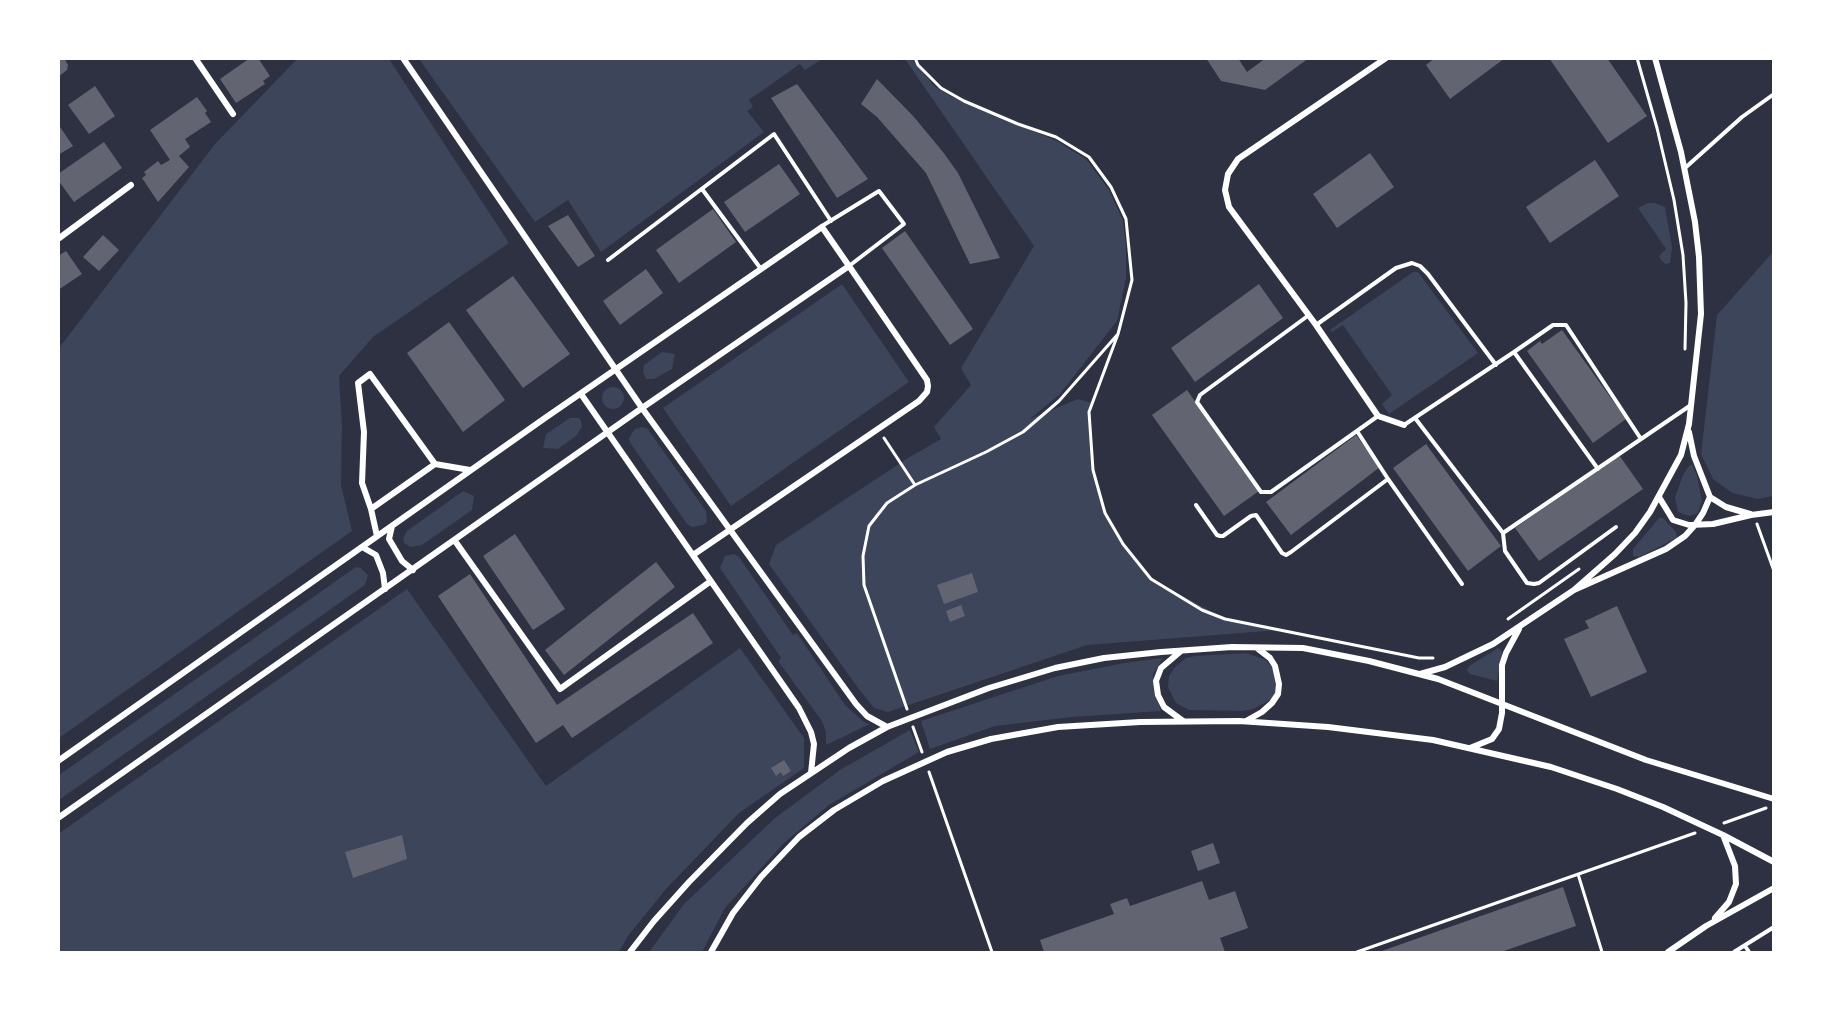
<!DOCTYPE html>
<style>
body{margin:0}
#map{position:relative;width:1832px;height:1011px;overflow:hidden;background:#2d3142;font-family:"Noto Sans",sans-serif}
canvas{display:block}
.frame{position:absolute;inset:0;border:60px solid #fff;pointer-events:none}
</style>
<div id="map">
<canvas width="1832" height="1011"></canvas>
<div class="frame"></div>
</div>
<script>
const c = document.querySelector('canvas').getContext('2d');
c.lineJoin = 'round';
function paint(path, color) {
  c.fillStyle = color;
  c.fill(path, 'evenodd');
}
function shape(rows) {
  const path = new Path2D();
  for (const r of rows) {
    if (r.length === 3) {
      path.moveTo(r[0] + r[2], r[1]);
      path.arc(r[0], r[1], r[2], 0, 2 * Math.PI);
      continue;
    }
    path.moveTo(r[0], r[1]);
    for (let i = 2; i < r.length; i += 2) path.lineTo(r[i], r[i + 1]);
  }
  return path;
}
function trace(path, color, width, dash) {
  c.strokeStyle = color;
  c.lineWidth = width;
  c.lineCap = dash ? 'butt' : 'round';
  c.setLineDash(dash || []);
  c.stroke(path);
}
paint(shape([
 [297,59,389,59,509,243,373,337,339,376,342,424,341,485,352,531,59,738,59,348,215,144],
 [419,59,822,59,805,70,800,64,749,100,753,107,747,111,764,132,601,252,568,200,535,222],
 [905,59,912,59,934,86,952,97,1057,141,1086,159,1109,190,1123,221,1126,245,1126,278,1117,321,1060,394,1030,419,1078,399,1092,403,1089,412,1093,470,1105,513,1123,544,1151,579,1225,619,1279,630,1087,645,888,712,874,708,858,688,769,564,776,545,908,458,941,439,934,427,971,385,961,368,1034,246],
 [1648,203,1655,203,1665,207,1672,247,1670,263,1665,264,1661,260,1659,256,1666,249,1638,208],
 [1773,252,1773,496,1758,499,1732,493,1713,479,1701,454,1717,315],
 [1413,272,1418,272,1478,353,1389,414,1382,404,1392,395,1343,325,1332,332,1330,330],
 [842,284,909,382,731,506,663,408],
 [662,352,675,354,672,369,654,379,646,379,643,372,644,365],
 [613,398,11],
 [570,418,579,418,581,421,582,427,576,436,558,449,543,448,546,434],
 [641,427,647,428,706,511,707,522,703,525,692,527,687,524,631,444,629,439,632,433,635,429],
 [1692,464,1697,476,1702,501,1698,513,1689,516,1678,512,1675,497,1683,475,1689,466],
 [463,491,474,496,472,510,422,545,410,547,404,543,403,539,407,531],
 [1659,518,1663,518,1676,532,1677,538,1639,557,1633,556,1633,549],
 [734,554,739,557,793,635,797,633,845,705,864,722,870,724,826,745,826,732,822,721,778,661,781,658,720,568,725,556],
 [356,567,361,568,368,575,365,585,59,800,59,775],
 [407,589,546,786,740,648,804,738,804,768,739,813,666,889,628,936,619,952,59,952,58,834],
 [1498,648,1502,651,1502,655,1497,681,1470,674,1467,670,1469,666],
 [1246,653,1266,660,1276,673,1277,692,1272,699,1253,709,1243,711,1189,710,1176,703,1168,687,1169,676,1175,667,1186,658,1195,656],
 [1163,658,1153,674,1154,687,1161,711,1072,717,995,726,930,749,921,721,1058,676,1124,663],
 [910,730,919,752,829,805,784,843,725,908,702,952,649,952,684,904,775,818,840,770]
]), '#3c4559');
paint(shape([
 [58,58,64,58,68,65,67,70,58,77],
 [250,58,258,58,270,76,263,81,265,84,236,103,220,79],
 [1206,58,1238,58,1247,72,1266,58,1309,58,1265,90,1221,81],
 [1435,58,1505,58,1450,99,1426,65],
 [1549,58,1607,58,1647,116,1608,143],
 [877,79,914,117,943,152,958,173,1000,258,970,264,926,173,877,117,861,104],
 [797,84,868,179,837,198,771,98],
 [95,86,115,116,89,134,68,105],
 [197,97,207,111,205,113,211,122,185,139,190,147,179,156,189,167,158,202,142,178,146,175,144,172,158,161,161,165,170,160,150,130],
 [58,124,73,146,58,155],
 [104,142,122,168,74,202,58,180,58,174],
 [1370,153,1394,187,1337,228,1313,194],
 [1595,160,1619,196,1550,243,1526,207],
 [779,164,800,194,745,232,724,202],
 [713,209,736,242,679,283,656,250],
 [568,215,595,256,578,267,548,226],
 [905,231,973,329,950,345,882,248],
 [103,235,119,250,99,271,83,257],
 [66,251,82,274,58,290,58,256],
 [646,269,663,293,620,325,603,301],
 [513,276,570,354,523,388,466,310],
 [1259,284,1283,318,1195,382,1171,348],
 [449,322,505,400,463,432,407,353],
 [1562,330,1626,419,1593,443,1527,351,1540,341,1542,344],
 [1187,390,1259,491,1224,516,1152,415],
 [1356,435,1380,467,1291,535,1266,502],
 [1426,444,1501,546,1468,571,1393,468],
 [1619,455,1643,489,1539,561,1515,528],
 [515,534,565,609,533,630,483,556],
 [656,562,675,587,564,675,545,650],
 [972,573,978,592,944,604,937,585],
 [470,574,557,705,693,613,713,643,572,738,563,725,536,743,438,596],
 [961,605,965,616,950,622,946,611],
 [1617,606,1647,672,1591,697,1564,639,1589,628,1585,621],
 [784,760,791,771,783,776,781,772,776,776,771,768],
 [402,835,407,859,353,878,345,852],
 [1213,843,1220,863,1198,871,1191,851],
 [1202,881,1209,900,1235,891,1248,928,1220,938,1225,952,1044,952,1040,940,1114,914,1110,904,1127,898,1130,906],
 [1563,887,1576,926,1501,952,1379,952]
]), '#626471');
trace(shape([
 [1637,58,1657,128,1674,200,1683,255,1686,303,1685,349],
 [1118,334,1089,412,1093,470,1105,513,1123,544,1151,579,1202,610,1225,619,1419,658,1433,658],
 [884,438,915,485],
 [1757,524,1774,571],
 [1508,619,1579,569],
 [907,709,864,585,863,556,869,526,887,503,915,485,986,452,1023,432,1059,401,1118,334,1132,280,1126,219,1111,187,1089,157,1056,137,1018,124,964,101,941,88,918,65,915,58],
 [913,727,922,752],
 [929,772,992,952],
 [1724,823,1766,808],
 [1578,874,1602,952],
 [1357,952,1695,833]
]), '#fff', 3);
trace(shape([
 [1685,168,1742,117,1774,94],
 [702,189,761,269],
 [822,226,879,191,904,224,849,266],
 [608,260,774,134,831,221],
 [1309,315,1200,395,1197,402,1261,492,1271,492,1378,416],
 [1316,325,1396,268,1412,263,1420,266,1428,274,1496,365],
 [1514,352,1553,325,1566,325,1641,439],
 [1415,418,1503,533,1691,405],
 [1404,425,1514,352,1598,469],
 [1388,479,1462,584],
 [1196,505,1217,535,1220,536,1223,536,1251,516,1256,515,1282,553,1286,555,1291,552,1388,479,1357,431],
 [1503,533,1505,551,1527,583,1534,584,1539,583,1616,527],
 [1745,946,1749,952],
 [1734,952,1774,927]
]), '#fff', 4);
trace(shape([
 [195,58,233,114],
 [403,58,642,408,856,704,867,716,887,727],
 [1386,58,1238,159,1228,174,1225,190,1229,207,1316,325,1378,416,1404,425],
 [58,239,131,185],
 [581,394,799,708,811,732,814,744,811,773],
 [1689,432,1694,456,1710,497,1726,507,1750,514],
 [1659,497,1673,520,1689,525,1713,524,1751,515,1774,512],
 [371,509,435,464],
 [392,526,389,539,402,561,413,570],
 [377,536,371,509,362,483,364,432,358,383,370,374,435,464,470,470],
 [455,541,560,689,711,581],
 [362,547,376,555,383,573,385,589],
 [693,555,919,401,927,392,928,386,927,380,849,266],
 [1574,590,1615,554,1635,533,1650,512,1681,455,1689,424,1701,314,1699,257,1695,222,1681,152,1655,58],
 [1181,651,1161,668,1156,681,1158,695,1164,707,1183,721],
 [1420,674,1445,667,1493,644,1574,590,1666,549,1685,536,1695,525,1703,513,1710,497],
 [1246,721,1262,712,1272,703,1278,694,1279,684,1275,666,1270,658,1257,648],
 [1470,748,1492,739,1499,729,1502,713,1502,665,1506,653,1519,629],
 [58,761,545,418,822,227,849,266,642,408,58,818],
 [1715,918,1729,902,1736,884,1735,866,1723,835],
 [630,952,654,921,689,882,747,823,780,794,849,748,887,727,989,688,1055,668,1104,658,1161,652,1232,647,1303,648,1369,661,1438,679,1646,760,1774,799],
 [711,952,733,913,761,877,799,837,834,810,883,781,947,752,991,739,1058,727,1140,722,1239,721,1328,727,1433,740,1551,767,1617,789,1663,807,1723,835,1774,862],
 [1668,952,1706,926,1774,888]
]), '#fff', 6);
</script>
